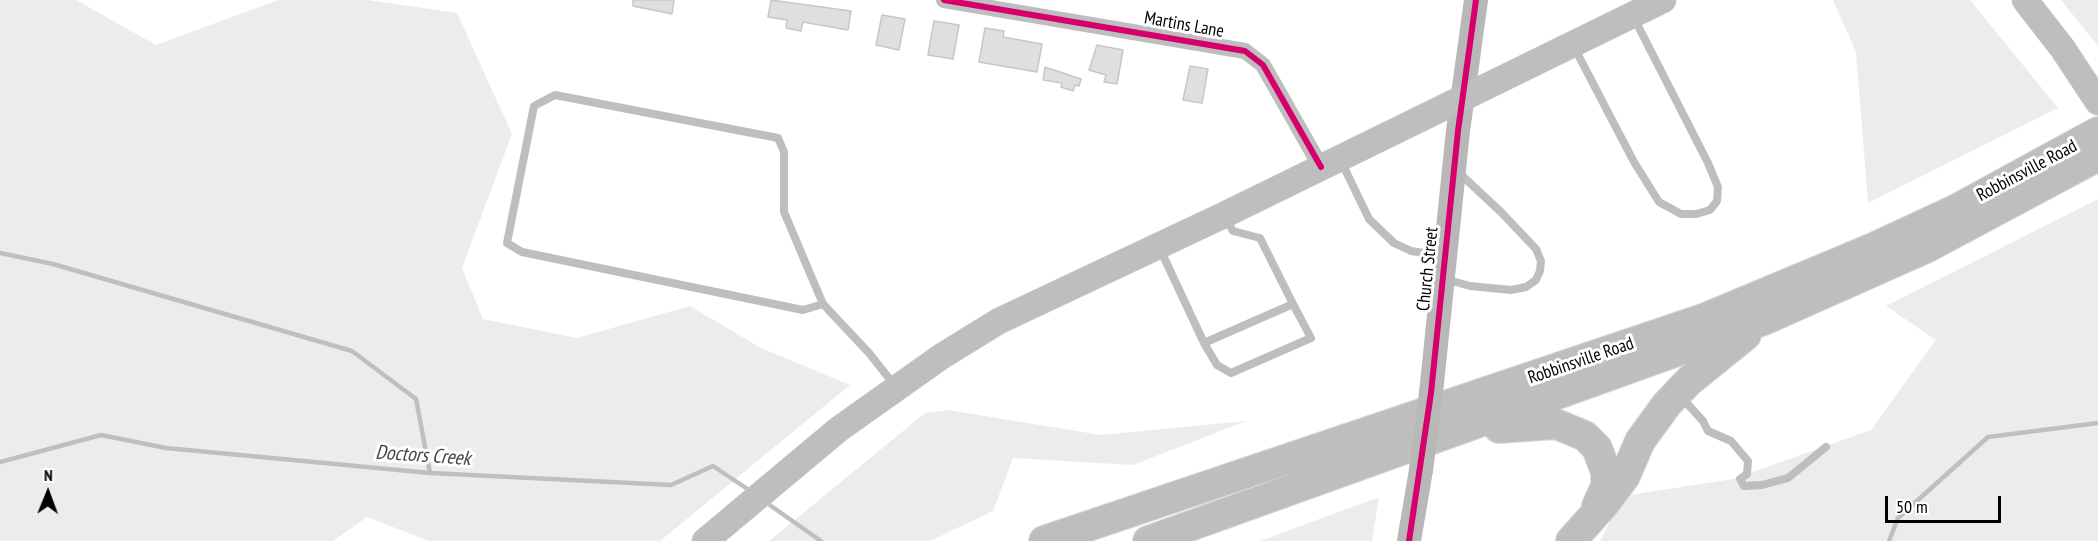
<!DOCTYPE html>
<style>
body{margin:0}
#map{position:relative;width:2098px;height:541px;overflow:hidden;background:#fff;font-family:"PT Sans Narrow",sans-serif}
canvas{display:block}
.north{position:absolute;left:18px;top:463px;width:60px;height:60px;-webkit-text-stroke:4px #fff;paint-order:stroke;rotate:1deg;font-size:16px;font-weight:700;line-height:24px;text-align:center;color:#000}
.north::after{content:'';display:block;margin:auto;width:21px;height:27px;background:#000;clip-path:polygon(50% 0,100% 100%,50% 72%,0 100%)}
.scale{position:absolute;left:1885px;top:496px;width:116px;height:27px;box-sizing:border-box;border:3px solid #000;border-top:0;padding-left:8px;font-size:18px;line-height:21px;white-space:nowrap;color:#000;-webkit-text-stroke:4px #fff;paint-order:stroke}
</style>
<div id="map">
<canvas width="2098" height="541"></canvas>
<div class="north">N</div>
<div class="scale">50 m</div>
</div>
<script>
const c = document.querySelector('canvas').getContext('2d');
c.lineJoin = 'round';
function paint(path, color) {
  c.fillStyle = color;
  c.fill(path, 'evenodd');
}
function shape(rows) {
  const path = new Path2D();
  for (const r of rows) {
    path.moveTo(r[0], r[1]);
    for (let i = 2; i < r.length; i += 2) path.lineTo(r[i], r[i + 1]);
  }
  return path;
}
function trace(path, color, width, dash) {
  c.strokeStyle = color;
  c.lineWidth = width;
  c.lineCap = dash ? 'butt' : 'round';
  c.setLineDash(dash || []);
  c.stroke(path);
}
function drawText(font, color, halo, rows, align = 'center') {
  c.font = font + ' "PT Sans Narrow",sans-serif';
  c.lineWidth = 6;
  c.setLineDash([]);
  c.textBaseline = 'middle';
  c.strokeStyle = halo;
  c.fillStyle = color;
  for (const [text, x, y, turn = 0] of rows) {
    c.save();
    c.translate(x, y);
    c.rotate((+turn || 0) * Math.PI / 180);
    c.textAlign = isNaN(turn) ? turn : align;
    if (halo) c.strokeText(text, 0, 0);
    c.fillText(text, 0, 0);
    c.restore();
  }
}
paint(shape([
 [0,0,76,0,156,45,278,0,368,0,457,13,512,134,462,268,483,319,577,338,690,306,761,348,850,385,660,541,429,541,367,517,333,541,0,541],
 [1833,0,1970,0,2058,108,1868,203,1856,52],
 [2061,0,2098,0,2098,46],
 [2098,199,2098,541,1600,541,1623,496,1733,479,1871,430,1936,340,1886,306],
 [948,410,1101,435,1246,421,1133,465,1013,458,993,511,930,541,769,541,925,413],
 [1379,497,1372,541,1260,541]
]), '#ececec');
trace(shape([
 [0,253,53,264,352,351,416,399,430,473],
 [0,462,101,435,166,448,430,473,671,485,713,466,752,492],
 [764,501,821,541],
 [1889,541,1898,518,1988,437,2098,423]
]), '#bfbfbf', 4.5);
const building = shape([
 [633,0,674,0,672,14,633,6,633,0],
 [771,0,851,11,848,30,803,22,801,31,786,28,787,20,768,17,771,0],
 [882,15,905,19,899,50,876,45,882,15],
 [934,21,959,25,953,59,928,55,934,21],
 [985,28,1004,31,1003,37,1042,44,1037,72,979,62,985,28],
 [1097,45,1123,50,1117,84,1104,82,1106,75,1089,70,1097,45],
 [1190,66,1208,69,1202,103,1183,100,1190,66],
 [1045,67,1081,79,1079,86,1075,85,1073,91,1061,87,1062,83,1043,80,1045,67]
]);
paint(building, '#dfdfdf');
trace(building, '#c7c7c7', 1.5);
const primary = shape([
 [2025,0,2063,49,2098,102],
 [705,541,839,429,942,356,999,321,1224,215,1663,0]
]);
const highway = shape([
 [1499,428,1556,424,1585,436,1597,448,1606,472,1606,486,1597,506],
 [1044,541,1703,319,1873,248,1957,209,2098,132],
 [1148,541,1764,320,1926,248,2098,156],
 [1571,541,1605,503,1625,476,1640,441,1667,404,1689,381,1746,335]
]);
trace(primary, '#dbdbdb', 27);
trace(highway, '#dbdbdb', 32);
trace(shape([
 [1574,47,1634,162,1659,202,1681,214,1696,214,1710,210,1717,201,1718,187,1708,163,1634,18],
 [1341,161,1369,219,1394,243,1411,251,1444,256],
 [1160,249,1204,343,1293,304,1260,238,1233,231,1225,217],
 [1445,279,1470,286,1511,290,1526,287,1536,280,1540,271,1541,261,1536,249,1501,212,1457,171],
 [823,304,803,310,522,252,507,243,534,106,555,95,778,138,784,152,784,212,823,304,869,353,896,387],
 [1204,343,1217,365,1231,373,1311,338,1293,304],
 [1682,398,1703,421,1708,431,1731,441,1748,461,1747,474,1740,479,1744,486,1762,485,1788,478,1826,447]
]), '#bebebe', 8);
trace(shape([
 [944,0,1245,51,1263,65,1321,167]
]), '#bebebe', 16);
trace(shape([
 [1431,393,1458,131,1476,0],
 [1409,541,1421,470]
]), '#b8b8b8', 24);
trace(primary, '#bebebe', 26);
trace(highway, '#bebebe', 30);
trace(shape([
 [1421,470,1431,393]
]), '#b8b8b8', 24);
trace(shape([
 [944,0,1245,51,1263,65,1321,167],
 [1409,541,1431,393,1458,131,1476,0]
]), '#d6006c', 6);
drawText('18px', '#000', '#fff', [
 ["Martins Lane",1184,25,10],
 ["Robbinsville Road",2027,171,-28],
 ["Church Street",1428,269,-84],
 ["Robbinsville Road",1581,361,-19]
]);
drawText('italic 20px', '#444', '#fff', [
 ["Doctors Creek",423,456,4]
]);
</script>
